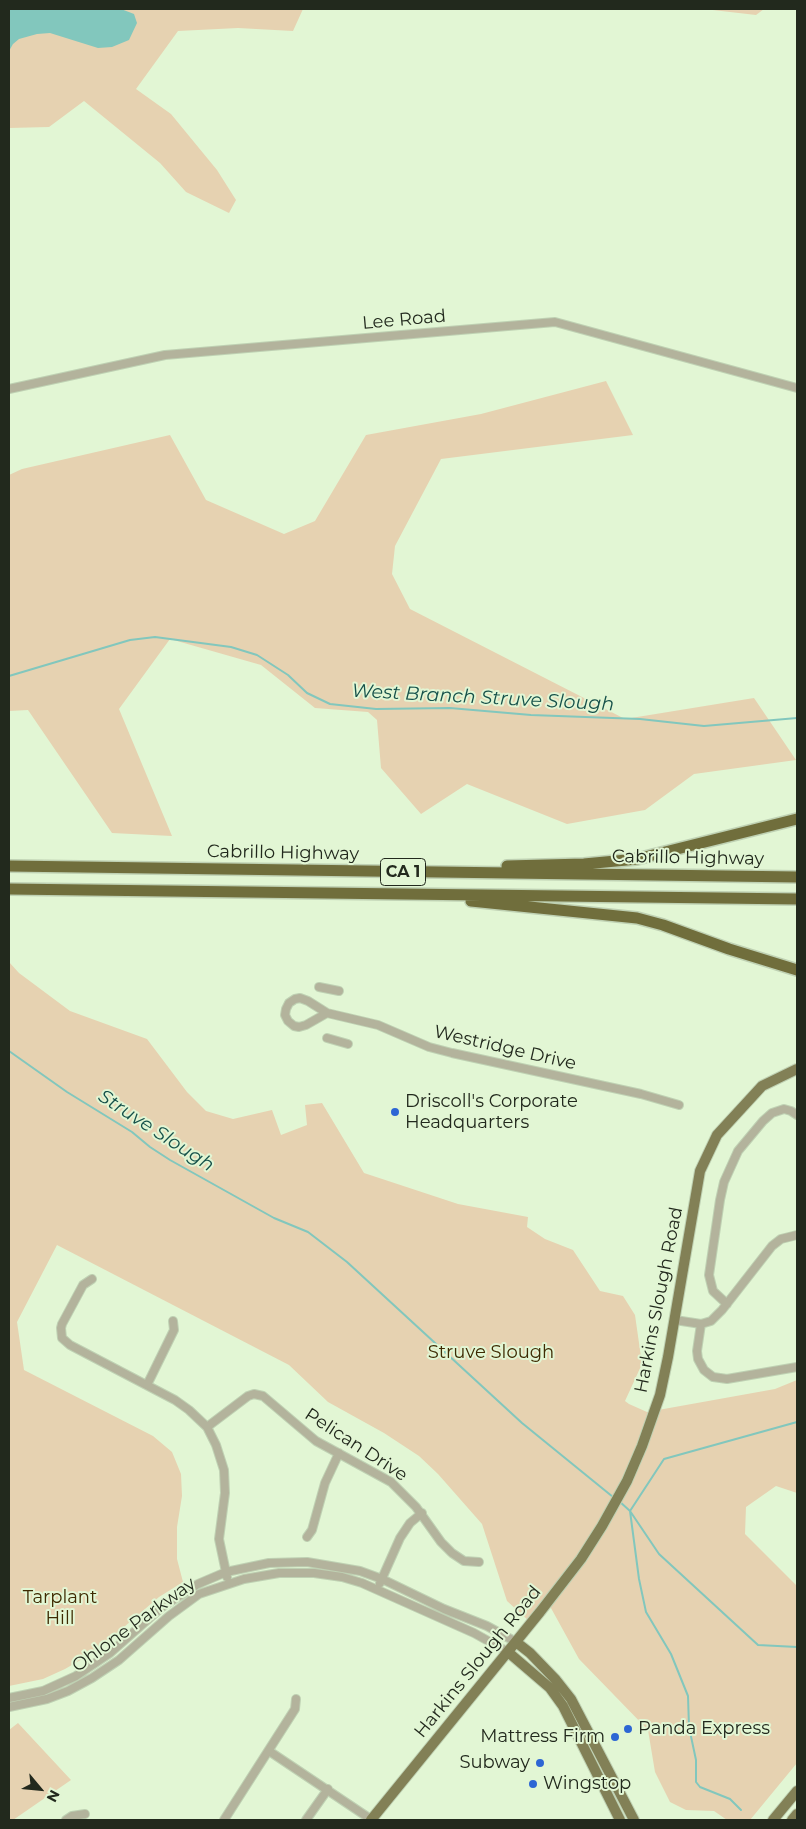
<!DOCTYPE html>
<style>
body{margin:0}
#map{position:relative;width:806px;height:1829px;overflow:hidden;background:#e2f6d4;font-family:Montserrat,sans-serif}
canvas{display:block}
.frame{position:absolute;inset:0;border:10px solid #22291d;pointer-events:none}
.north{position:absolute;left:15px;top:1764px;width:50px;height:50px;-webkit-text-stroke:4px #e2f6d4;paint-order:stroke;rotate:118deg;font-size:14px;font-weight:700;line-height:20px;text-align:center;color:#22291d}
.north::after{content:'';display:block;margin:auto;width:18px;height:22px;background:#22291d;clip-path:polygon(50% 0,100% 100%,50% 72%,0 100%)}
</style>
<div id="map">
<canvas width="806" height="1829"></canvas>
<div class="frame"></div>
<div class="north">N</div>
</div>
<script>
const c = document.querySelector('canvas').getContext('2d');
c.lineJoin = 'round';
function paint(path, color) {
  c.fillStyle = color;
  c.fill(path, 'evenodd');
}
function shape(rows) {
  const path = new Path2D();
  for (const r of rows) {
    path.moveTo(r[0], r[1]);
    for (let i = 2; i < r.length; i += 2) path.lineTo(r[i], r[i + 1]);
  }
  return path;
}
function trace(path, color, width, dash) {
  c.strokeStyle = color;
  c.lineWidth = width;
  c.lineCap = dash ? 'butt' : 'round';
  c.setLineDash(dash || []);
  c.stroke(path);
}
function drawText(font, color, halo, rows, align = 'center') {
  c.font = font + ' Montserrat,sans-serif';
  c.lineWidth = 4;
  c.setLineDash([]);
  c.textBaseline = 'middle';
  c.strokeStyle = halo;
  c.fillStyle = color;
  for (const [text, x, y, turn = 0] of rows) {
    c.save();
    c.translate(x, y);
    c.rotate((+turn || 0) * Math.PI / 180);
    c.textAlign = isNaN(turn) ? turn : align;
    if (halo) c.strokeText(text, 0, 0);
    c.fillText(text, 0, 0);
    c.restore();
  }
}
paint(shape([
 [9,9,303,9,293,31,238,28,178,31,136,89,171,114,217,170,236,200,229,213,186,192,160,163,84,101,49,127,9,128],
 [704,9,764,9,756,15],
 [606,381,633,435,441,459,395,546,392,574,410,609,625,719,754,698,796,760,694,774,645,810,567,824,467,784,421,814,381,768,377,720,368,712,315,708,261,665,170,639,119,709,172,836,112,833,28,710,9,711,9,475,22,469,170,435,206,500,284,534,315,521,366,435,481,414],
 [9,962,19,973,70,1011,147,1039,187,1092,206,1111,233,1119,272,1110,281,1135,307,1125,305,1105,322,1103,364,1173,458,1204,528,1217,527,1227,545,1239,573,1250,600,1291,623,1296,635,1315,642,1364,625,1401,629,1404,647,1412,775,1389,797,1380,797,1493,776,1486,746,1507,745,1534,797,1586,797,1763,750,1820,727,1820,714,1811,686,1810,670,1802,655,1772,648,1730,579,1659,546,1599,530,1622,507,1601,482,1524,438,1474,419,1456,384,1433,328,1402,289,1365,57,1245,17,1322,24,1370,153,1436,172,1452,181,1474,182,1496,177,1527,177,1559,183,1582,159,1597,96,1651,65,1669,43,1679,9,1686],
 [18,1723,71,1780,13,1820,9,1820,9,1730]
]), '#e6d2b1');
paint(shape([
 [9,9,121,9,134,14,137,23,129,40,112,47,98,48,50,33,37,34,19,39,13,44,9,51]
]), '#82c7bd');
trace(shape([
 [120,9,157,9],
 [9,676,130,640,155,637,231,647,257,655,288,675,307,693,330,704,376,709,450,708,531,715,640,719,704,726,797,718],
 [9,1051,67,1092,132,1132,150,1147,170,1160,274,1218,308,1232,347,1262,522,1423,613,1497],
 [797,1422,664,1459,630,1511,659,1554,758,1645,797,1647],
 [619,1501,630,1511,639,1579,646,1612,671,1654,688,1696,689,1727,696,1760,696,1782,700,1787,730,1799,741,1810]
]), '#82c7bd', 2);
const minor = shape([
 [9,389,165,355,555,322,797,388],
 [319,987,339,991],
 [327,1013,306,1025,299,1027,294,1026,288,1021,285,1015,286,1009,289,1003,295,999,300,998,308,1001,327,1013,378,1025,429,1047,452,1053,641,1094,679,1105],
 [327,1038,348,1044],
 [92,1279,83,1285,62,1324,61,1328,62,1338,70,1345,175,1400,189,1410,207,1427,216,1445,224,1470,225,1493,219,1539,227,1577],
 [727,1304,713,1291,709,1275,720,1200,724,1182,738,1151,763,1121,772,1113,784,1109,791,1111,797,1115],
 [675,1320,701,1324,711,1321,722,1310,772,1246,781,1239,797,1235],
 [701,1324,697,1351,698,1359,704,1370,713,1377,727,1379,797,1367],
 [147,1385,174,1330,173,1321],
 [207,1427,248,1396,254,1394,263,1396,316,1441,391,1482,416,1507,441,1542,452,1553,464,1561,479,1562],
 [307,1537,312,1530,325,1483,339,1453],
 [380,1583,400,1538,410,1523,422,1513],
 [9,1698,43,1691,76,1676,110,1653,162,1607,198,1584,226,1572,269,1563,307,1562,360,1571,382,1579,444,1609,487,1626,516,1642],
 [9,1707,47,1699,68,1691,92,1678,119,1660,169,1616,199,1594,244,1579,279,1573,314,1573,342,1577,362,1583,474,1633,508,1652],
 [269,1751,372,1820],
 [66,1820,72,1816,85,1814],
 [224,1820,295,1709,296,1699],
 [306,1820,328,1789]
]);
const major = shape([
 [516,1642,530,1653,556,1680,571,1699,634,1820],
 [508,1652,550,1688,563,1706,620,1820],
 [371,1820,540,1612,581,1559,602,1526,627,1481,642,1446,660,1395,668,1357,700,1171,717,1135,762,1086,797,1069],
 [773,1820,797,1791],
 [792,1820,797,1814]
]);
const highway = shape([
 [9,866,797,877],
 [507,866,584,864,637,859,797,819],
 [9,889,797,899],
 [471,901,637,918,663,925,729,949,797,970]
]);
trace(minor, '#bfd1b3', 10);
trace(major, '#bfd1b3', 12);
trace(highway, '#bfd1b3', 14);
trace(minor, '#b3b39c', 8);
trace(major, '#828056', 10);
trace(highway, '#706e3c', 11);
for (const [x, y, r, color] of [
 [395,1112,5,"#2d66d4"],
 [628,1729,5,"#2d66d4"],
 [615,1737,5,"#2d66d4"],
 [540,1763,5,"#2d66d4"],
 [533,1784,5,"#2d66d4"]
]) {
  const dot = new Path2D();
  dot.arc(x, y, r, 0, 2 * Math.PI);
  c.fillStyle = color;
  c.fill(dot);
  trace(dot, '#e2f6d4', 2);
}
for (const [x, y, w] of [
 [403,872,45]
]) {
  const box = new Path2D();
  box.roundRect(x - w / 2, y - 13.5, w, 27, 4);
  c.fillStyle = '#e2f6d4';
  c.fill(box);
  trace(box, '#22291d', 1);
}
drawText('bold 16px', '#22291d', null, [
 ["CA 1",403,872]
]);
drawText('18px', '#22291d', '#e2f6d4', [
 ["Lee Road",404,320,-5],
 ["Cabrillo Highway",283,853,1],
 ["Cabrillo Highway",688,858,1],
 ["Westridge Drive",505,1048,13],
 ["Harkins Slough Road",659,1300,-79],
 ["Pelican Drive",356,1445,33],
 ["Ohlone Parkway",134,1625,-36],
 ["Harkins Slough Road",478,1662,-51]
]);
drawText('18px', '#22291d', '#e2f6d4', [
 ["Driscoll's Corporate",405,1102],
 ["Headquarters",405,1123],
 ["Panda Express",638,1729],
 ["Mattress Firm",605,1737,"right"],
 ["Subway",530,1763,"right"],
 ["Wingstop",543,1784]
], 'left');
drawText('18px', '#3e2a02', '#e2f6d4', [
 ["Struve Slough",491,1353],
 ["Tarplant",60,1598],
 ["Hill",60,1619]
]);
drawText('italic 19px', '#16514a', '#e2f6d4', [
 ["West Branch Struve Slough",483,698,3],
 ["Struve Slough",156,1131,33]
]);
</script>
